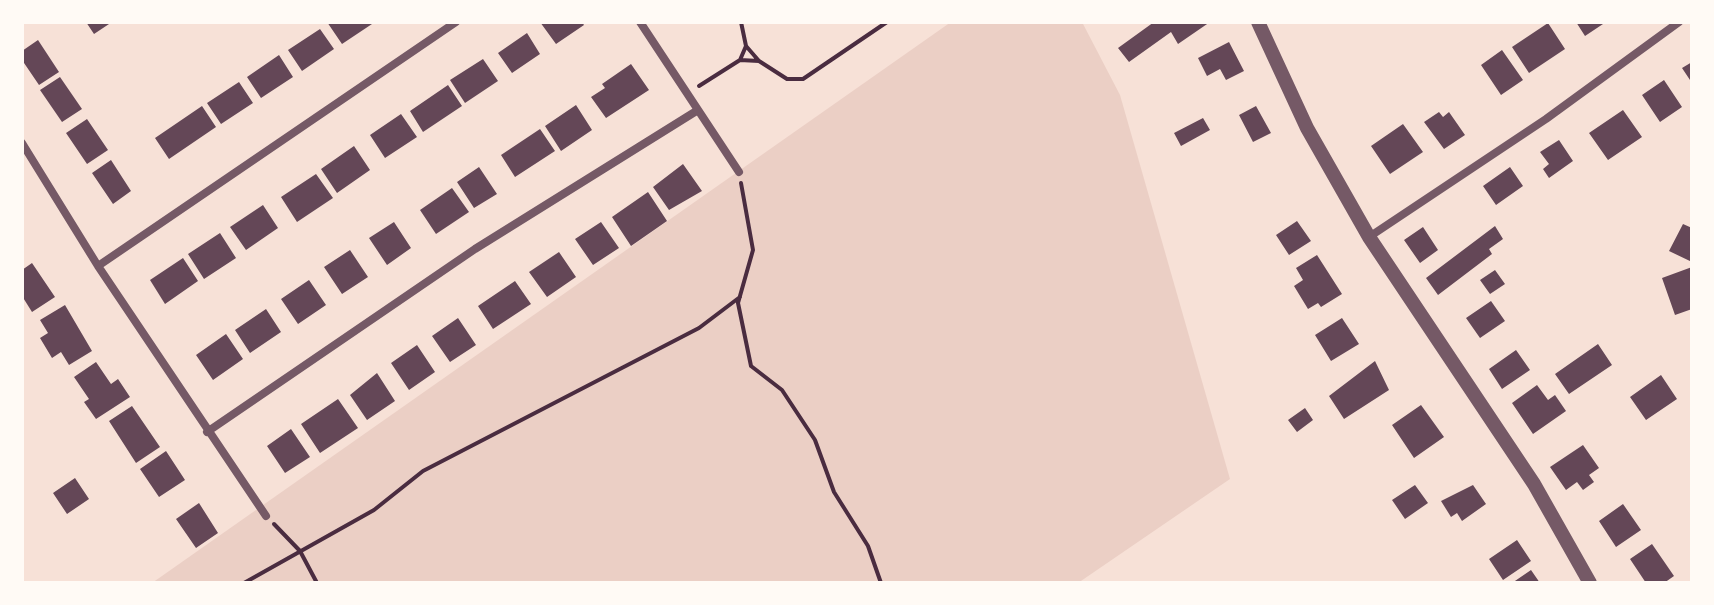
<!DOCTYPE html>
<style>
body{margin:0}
#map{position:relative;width:1714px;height:605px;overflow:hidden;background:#f7e1d7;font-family:"Exo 2",sans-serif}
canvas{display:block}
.frame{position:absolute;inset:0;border:24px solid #fffaf5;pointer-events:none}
</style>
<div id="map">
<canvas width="1714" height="605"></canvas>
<div class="frame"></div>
</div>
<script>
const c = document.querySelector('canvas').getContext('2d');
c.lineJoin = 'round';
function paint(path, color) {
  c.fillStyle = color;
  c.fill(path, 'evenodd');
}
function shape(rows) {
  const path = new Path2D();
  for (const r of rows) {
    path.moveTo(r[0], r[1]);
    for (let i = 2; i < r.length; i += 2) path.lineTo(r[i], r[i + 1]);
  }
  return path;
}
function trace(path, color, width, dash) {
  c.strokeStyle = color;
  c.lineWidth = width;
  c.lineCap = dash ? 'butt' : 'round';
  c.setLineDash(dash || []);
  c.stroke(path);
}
paint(shape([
 [951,22,1082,22,1120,95,1230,479,1078,583,152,583]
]), '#ebcfc5');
paint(shape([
 [86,22,112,22,94,34],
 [327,22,375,22,342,44],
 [540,22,582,22,584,25,556,44],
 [1154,22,1178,24,1210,22,1178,44,1171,32,1129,62,1118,48],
 [1576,22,1606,22,1585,36],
 [1548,23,1565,49,1529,73,1512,47],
 [320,29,334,49,302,71,288,50],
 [527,33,540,54,512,73,498,53],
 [38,40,59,72,39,85,22,60,22,51],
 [1229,42,1244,71,1226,80,1220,69,1207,76,1198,58],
 [1502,50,1523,80,1501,95,1481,65],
 [279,55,293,77,261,98,247,77],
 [483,59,498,81,465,103,450,80],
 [1692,62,1692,83,1682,68],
 [631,64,649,90,606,118,591,97,605,88,602,84],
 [60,77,82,109,62,122,40,90],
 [1664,80,1682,107,1660,122,1642,95],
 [239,82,253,103,221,124,207,103],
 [448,85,462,106,423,132,410,111],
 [576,105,592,130,561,151,545,126],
 [202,106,216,127,169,159,155,138],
 [1256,106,1271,133,1253,142,1239,115],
 [1623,110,1642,137,1608,160,1589,133],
 [1439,112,1443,117,1449,112,1465,135,1444,149,1424,122],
 [401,114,417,137,385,158,370,135],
 [1203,118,1210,130,1181,146,1174,133],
 [87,119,108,150,87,164,66,133],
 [1403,124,1423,152,1390,174,1371,146],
 [540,129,555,151,515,177,501,155],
 [1559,140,1573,161,1549,178,1543,169,1549,164,1540,152],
 [354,146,370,170,337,193,321,169],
 [111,160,131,191,113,204,92,173],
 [683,164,702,191,669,210,653,187],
 [479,167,497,194,474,208,457,182],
 [1510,167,1523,186,1496,205,1483,186],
 [316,174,333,198,297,222,281,197],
 [452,188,469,212,436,234,420,210],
 [648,192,667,221,631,246,612,217],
 [263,205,278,228,246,250,230,227],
 [1297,221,1311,241,1289,255,1276,235],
 [394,222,411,248,387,265,369,238],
 [601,222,619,248,593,265,575,239],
 [1683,224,1692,228,1692,262,1669,251],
 [1495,226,1503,239,1489,249,1492,254,1438,295,1426,278],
 [1423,227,1438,250,1420,263,1404,240],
 [220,233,236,258,204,279,188,254],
 [350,250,368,277,342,294,324,267],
 [559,252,576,277,547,297,529,272],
 [1317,255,1342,294,1321,307,1318,303,1308,309,1294,286,1303,280,1296,268],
 [183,258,198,281,165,304,150,280],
 [32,263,55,297,32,312,22,296,22,270],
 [1692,267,1692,309,1675,315,1662,278],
 [1495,270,1505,284,1490,294,1480,280],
 [309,280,326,305,298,324,281,299],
 [515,281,531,304,493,329,478,306],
 [1491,301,1505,321,1480,338,1466,318],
 [65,305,92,351,69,365,61,352,52,358,40,338,48,333,40,320],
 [266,309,281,332,250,353,235,330],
 [458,318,476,345,450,362,432,336],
 [1342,318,1359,344,1331,361,1315,335],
 [226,334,243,359,213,380,196,355],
 [1598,344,1612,365,1569,394,1555,374],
 [417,345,435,372,409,390,391,363],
 [1516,350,1530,370,1502,389,1489,369],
 [1375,361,1389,390,1344,419,1329,396],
 [96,362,111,384,118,379,130,397,96,419,84,402,89,399,74,377],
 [377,373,395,401,367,420,350,395],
 [1661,375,1677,399,1646,420,1630,397],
 [1537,385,1548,400,1555,395,1566,411,1533,434,1512,403],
 [338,399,358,428,320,453,301,424],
 [1421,405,1444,437,1414,458,1392,425],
 [132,406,160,447,136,463,109,421],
 [1305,408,1313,420,1297,432,1288,420],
 [291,429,310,457,285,473,267,446],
 [1583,445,1599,468,1589,475,1594,482,1583,490,1577,482,1566,490,1550,467],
 [166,451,185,480,159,497,140,469],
 [75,478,89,499,67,514,53,493],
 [1415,485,1428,503,1405,519,1392,500],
 [1473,485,1486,504,1462,521,1457,513,1451,517,1441,501],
 [199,503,218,533,196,548,176,519],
 [1623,504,1641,530,1616,547,1599,521],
 [1517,540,1531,561,1503,580,1489,559],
 [1652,544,1674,576,1664,583,1646,583,1630,559],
 [1531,570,1540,583,1512,583]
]), '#644757');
trace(shape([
 [746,46,759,61],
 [740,60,746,46,741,22],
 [699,86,740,60,759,61,787,79,803,79,887,22],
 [741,183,753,250,738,303,751,366,782,390,815,440,834,492,868,546,881,583],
 [274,524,300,551,317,583],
 [244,583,374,510,423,471,699,328,740,297]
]), '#4a2c40', 4);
trace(shape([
 [640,22,739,172],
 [22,143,98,266,266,516],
 [1369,237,1546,119,1679,22],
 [98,266,456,22],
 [207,432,475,249,698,110]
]), '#755966', 8);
trace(shape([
 [1258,22,1307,128,1369,237,1534,484,1590,583]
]), '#755966', 14);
</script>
